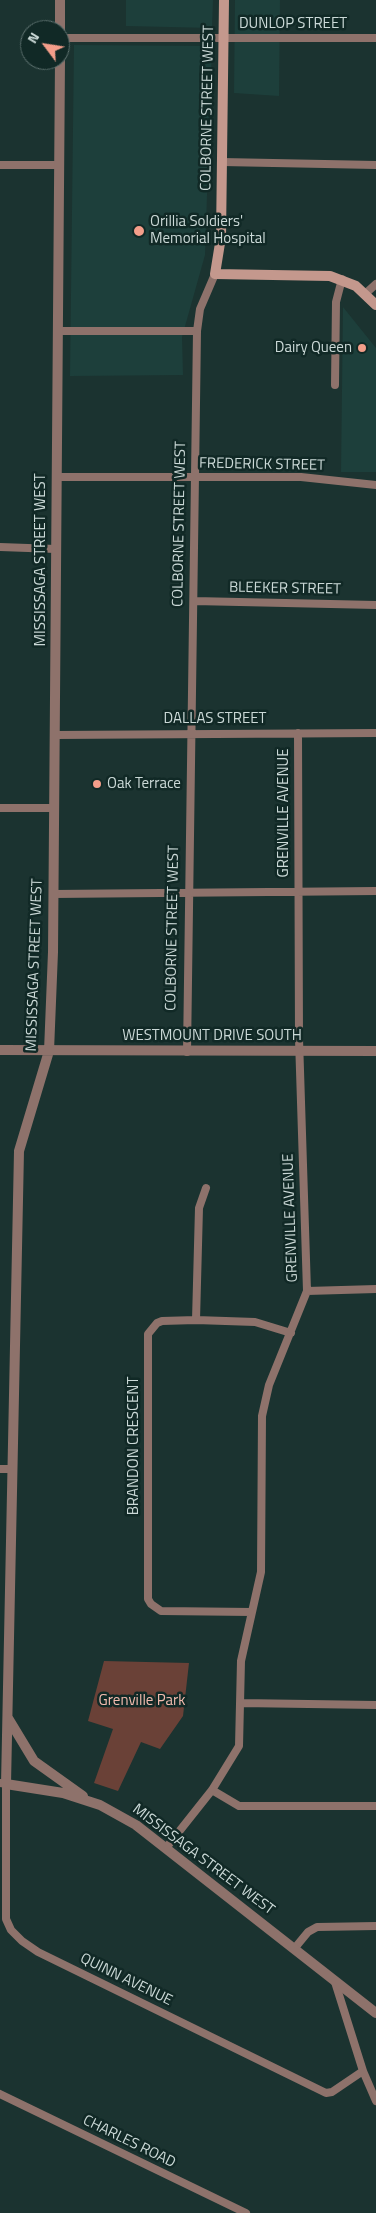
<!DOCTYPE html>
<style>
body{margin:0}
#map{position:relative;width:376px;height:2213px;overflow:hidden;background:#1b3330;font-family:"Titillium Web",sans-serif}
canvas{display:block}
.north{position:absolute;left:20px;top:20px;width:50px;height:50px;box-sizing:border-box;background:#112926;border:1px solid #5b6f6d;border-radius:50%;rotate:301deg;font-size:14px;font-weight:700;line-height:20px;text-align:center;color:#cbd9d7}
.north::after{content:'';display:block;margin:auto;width:18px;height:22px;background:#f49e8a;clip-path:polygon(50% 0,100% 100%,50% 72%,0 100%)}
</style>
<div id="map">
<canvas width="376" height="2213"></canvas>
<div class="north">N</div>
</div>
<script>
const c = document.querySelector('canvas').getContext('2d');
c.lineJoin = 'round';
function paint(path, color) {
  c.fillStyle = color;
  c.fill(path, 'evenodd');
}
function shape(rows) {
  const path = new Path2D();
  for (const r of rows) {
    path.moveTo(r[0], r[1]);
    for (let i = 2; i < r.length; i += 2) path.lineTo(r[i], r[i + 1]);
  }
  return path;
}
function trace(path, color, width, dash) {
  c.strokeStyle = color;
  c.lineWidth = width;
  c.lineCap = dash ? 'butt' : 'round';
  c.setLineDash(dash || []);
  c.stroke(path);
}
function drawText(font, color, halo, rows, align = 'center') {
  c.font = font + ' "Titillium Web",sans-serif';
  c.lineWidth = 5;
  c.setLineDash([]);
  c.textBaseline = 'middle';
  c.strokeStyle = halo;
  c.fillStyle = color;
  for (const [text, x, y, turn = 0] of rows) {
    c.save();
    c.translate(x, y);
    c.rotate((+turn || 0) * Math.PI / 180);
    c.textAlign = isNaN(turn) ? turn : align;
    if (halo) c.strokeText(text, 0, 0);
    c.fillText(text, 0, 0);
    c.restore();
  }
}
paint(shape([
 [126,0,213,0,212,28,126,26],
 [235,0,280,0,279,96,234,93],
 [74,45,212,46,205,255,182,337,183,375,70,376],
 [343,307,376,348,376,472,341,472]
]), '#1d3f3b');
paint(shape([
 [104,1661,189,1663,183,1716,160,1749,141,1742,118,1791,94,1783,113,1729,88,1721]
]), '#6a4137');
trace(shape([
 [60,38,376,38],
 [222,162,376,165],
 [0,165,59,165],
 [365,294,376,284],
 [58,331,197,331],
 [335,385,336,302,342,279],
 [56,477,301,477,376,485],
 [0,547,56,549],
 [194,601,376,605],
 [55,735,376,733],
 [0,808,54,808],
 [53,894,376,891],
 [187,1052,197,331,200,309,215,274],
 [307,1291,376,1289],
 [196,1320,199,1208,206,1188],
 [0,1469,12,1469],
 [252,1612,161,1611,151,1604,148,1599,148,1334,157,1323,162,1321,196,1320,255,1322,291,1333],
 [241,1703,376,1705],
 [0,1783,6,1784,6,1919,11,1930,22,1941,38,1952,326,2093,332,2092,363,2071],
 [212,1790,239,1806,376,1806],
 [166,1848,212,1790,239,1746,241,1661,261,1572,262,1416,269,1385,307,1291,299,1039,298,733],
 [294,1949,308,1932,317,1927,376,1926],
 [335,1982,363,2071,376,2101],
 [0,2094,246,2213]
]), '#8e726b', 8);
trace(shape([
 [60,0,60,30],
 [60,35,60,44],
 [60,60,53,952,49,1051,19,1151,6,1784,63,1793,100,1805,136,1825,376,2013],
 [0,1050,376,1051],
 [8,1718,34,1761,83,1796]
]), '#8e726b', 10);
trace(shape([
 [224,0,221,237,215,274,330,276,356,286,376,305]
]), '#c4988d', 10);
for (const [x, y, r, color] of [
 [139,231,6,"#f49e8a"],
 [362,348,5,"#f49e8a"],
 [97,784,5,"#f49e8a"]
]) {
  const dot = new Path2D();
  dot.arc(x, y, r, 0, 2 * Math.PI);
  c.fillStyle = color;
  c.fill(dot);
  trace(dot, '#112926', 2);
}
drawText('15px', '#cbd9d7', '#112926', [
 ["DUNLOP STREET",293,24],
 ["COLBORNE STREET WEST",208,108,-89],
 ["FREDERICK STREET",262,465,1],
 ["COLBORNE STREET WEST",180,524,-89],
 ["MISSISSAGA STREET WEST",41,560,-90],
 ["BLEEKER STREET",285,589,1],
 ["DALLAS STREET",215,719],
 ["GRENVILLE AVENUE",284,813,-90],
 ["COLBORNE STREET WEST",173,928,-89],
 ["MISSISSAGA STREET WEST",35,965,-88],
 ["WESTMOUNT DRIVE SOUTH",212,1036],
 ["GRENVILLE AVENUE",291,1218,-92],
 ["BRANDON CRESCENT",134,1446,-90],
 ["MISSISSAGA STREET WEST",203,1860,37],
 ["QUINN AVENUE",126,1980,26],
 ["CHARLES ROAD",129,2142,26]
]);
drawText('15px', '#cbd9d7', '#112926', [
 ["Orillia Soldiers'",150,222],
 ["Memorial Hospital",150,239],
 ["Dairy Queen",352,348,"right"],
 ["Oak Terrace",107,784]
], 'left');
drawText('15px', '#f3bbae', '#112926', [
 ["Grenville Park",142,1701]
]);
</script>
